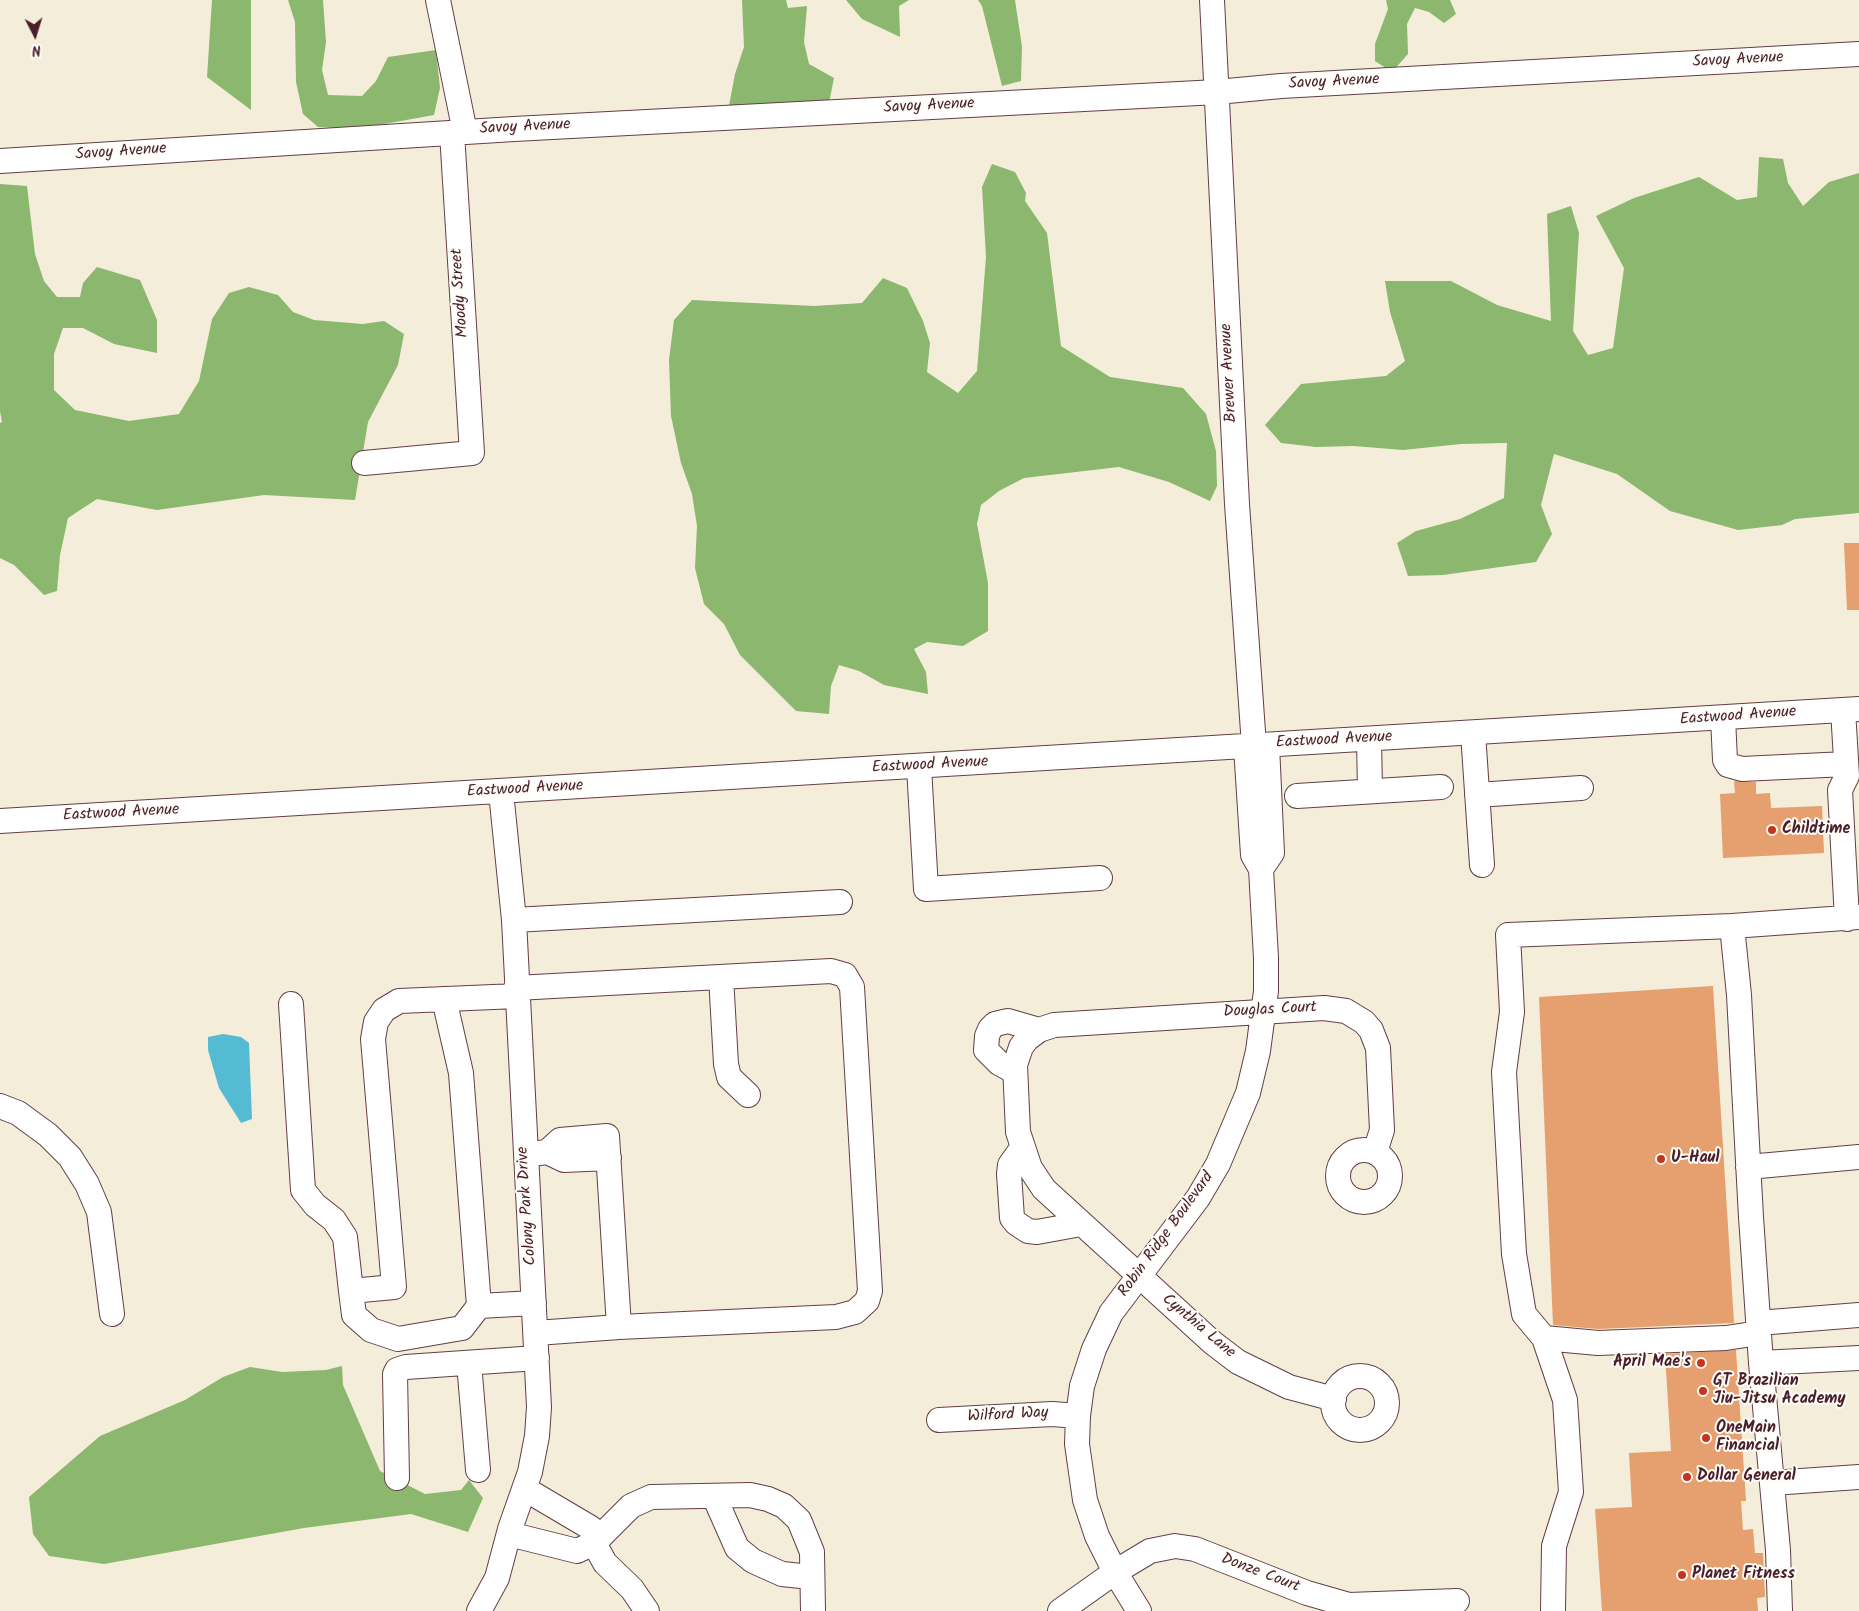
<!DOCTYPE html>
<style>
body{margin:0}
#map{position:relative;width:1859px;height:1611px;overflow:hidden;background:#f4edd9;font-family:Kalam,sans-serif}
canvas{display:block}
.north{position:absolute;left:10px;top:10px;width:50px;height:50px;-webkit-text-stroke:4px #fdfcf7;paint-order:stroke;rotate:175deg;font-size:14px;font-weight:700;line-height:20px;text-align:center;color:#4a1f2b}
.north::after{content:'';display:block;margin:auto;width:18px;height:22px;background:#4a1f2b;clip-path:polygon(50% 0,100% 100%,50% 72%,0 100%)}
</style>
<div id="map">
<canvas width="1859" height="1611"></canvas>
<div class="north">N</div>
</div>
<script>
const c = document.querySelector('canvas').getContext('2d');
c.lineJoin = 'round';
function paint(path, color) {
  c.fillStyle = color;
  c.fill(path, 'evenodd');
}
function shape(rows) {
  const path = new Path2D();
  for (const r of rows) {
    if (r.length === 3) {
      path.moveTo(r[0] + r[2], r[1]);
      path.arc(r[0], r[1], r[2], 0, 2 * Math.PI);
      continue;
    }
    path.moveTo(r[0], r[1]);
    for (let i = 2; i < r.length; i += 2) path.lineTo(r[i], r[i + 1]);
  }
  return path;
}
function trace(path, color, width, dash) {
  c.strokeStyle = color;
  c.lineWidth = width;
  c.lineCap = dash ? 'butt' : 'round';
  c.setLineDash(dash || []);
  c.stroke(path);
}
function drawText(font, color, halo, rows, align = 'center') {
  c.font = font + ' Kalam,sans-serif';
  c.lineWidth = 4;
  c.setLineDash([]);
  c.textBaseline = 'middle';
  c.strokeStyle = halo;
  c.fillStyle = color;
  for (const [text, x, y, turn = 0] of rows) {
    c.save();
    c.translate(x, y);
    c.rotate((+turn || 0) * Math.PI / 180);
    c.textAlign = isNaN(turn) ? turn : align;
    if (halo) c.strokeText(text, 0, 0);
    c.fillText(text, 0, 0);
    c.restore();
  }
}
paint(shape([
 [212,0,251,0,251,110,207,77],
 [288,0,323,0,326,42,322,70,328,95,362,96,376,81,388,57,436,50,440,88,434,115,356,129,318,127,303,114,296,82,295,22],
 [742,0,786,0,788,8,807,6,804,42,809,64,834,78,829,103,728,111,735,74,744,47],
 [846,0,909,0,899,6,900,37,862,19],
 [978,0,1015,0,1022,47,1021,81,1002,86,982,6],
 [1386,0,1450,0,1456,14,1444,23,1429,12,1415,8,1407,24,1408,54,1392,72,1375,61,1375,44,1388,9],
 [1759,157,1783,159,1788,183,1803,206,1829,182,1859,173,1859,513,1795,519,1782,525,1738,530,1670,511,1617,474,1554,454,1541,505,1552,534,1536,562,1443,575,1408,576,1397,543,1416,531,1460,519,1504,498,1507,443,1461,444,1403,450,1354,446,1316,447,1281,443,1265,425,1301,384,1386,376,1405,361,1390,312,1385,281,1451,281,1497,305,1551,321,1547,214,1571,206,1579,233,1573,331,1588,355,1613,348,1624,268,1596,216,1634,198,1699,177,1737,200,1757,197],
 [992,164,1015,172,1026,193,1025,201,1047,233,1061,346,1110,377,1183,388,1206,414,1216,451,1217,486,1210,501,1169,482,1119,467,1024,478,999,491,981,505,977,524,988,583,988,631,963,646,927,642,914,649,926,672,928,694,884,685,859,671,839,665,831,686,829,714,796,711,740,655,724,624,704,604,695,568,697,526,692,494,681,463,671,416,669,360,674,320,692,300,814,306,862,303,883,278,907,288,923,321,930,343,927,372,958,393,977,371,986,257,982,187],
 [0,184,27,186,35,254,44,281,57,297,80,297,83,283,97,267,140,280,157,320,157,353,114,344,83,328,63,328,54,354,54,390,75,410,129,421,179,414,199,381,212,319,229,293,249,287,278,295,293,312,314,320,363,324,384,321,404,334,398,365,368,422,355,500,264,495,157,510,97,499,68,518,60,555,57,591,44,595,14,565,0,558,0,423,2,422,0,411],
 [342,1366,343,1385,380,1471,425,1494,461,1490,469,1480,483,1498,468,1532,411,1514,304,1528,104,1564,49,1556,33,1534,29,1497,100,1436,185,1400,223,1377,250,1367,282,1372,326,1370]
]), '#8bb76e');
paint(shape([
 [223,1034,241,1037,249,1043,252,1119,241,1123,219,1088,208,1050,208,1037]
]), '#55bbd3');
paint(shape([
 [1844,543,1859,543,1859,610,1847,610],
 [1734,781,1756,782,1756,794,1770,793,1771,808,1822,806,1824,853,1723,858,1720,794,1735,793],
 [1713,986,1734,1323,1598,1329,1553,1325,1539,997],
 [1736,1350,1746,1501,1741,1501,1743,1530,1753,1529,1755,1553,1763,1553,1765,1597,1757,1598,1758,1611,1602,1611,1595,1509,1632,1507,1629,1453,1671,1451,1665,1354]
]), '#e69f6e');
const minor = shape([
 [438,0,465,132],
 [1212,0,1237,504,1254,746],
 [0,161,514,129,1217,92,1281,86,1859,54],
 [364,463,472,453,452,133],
 [1843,710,1847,776,1840,790,1847,919],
 [1723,718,1725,760,1728,765,1742,769,1846,764],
 [1473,733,1482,865],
 [1369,739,1370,791],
 [1246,747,1253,855,1261,869],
 [919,767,926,889,1100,878],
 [1477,795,1581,788],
 [1297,796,1441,787],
 [0,821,1859,709],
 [514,920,840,902],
 [1732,926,1508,935,1512,1012,1504,1072,1514,1254,1524,1314,1544,1338,1598,1343,1726,1338,1759,1333],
 [721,977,726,1064,729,1077,748,1095],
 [516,988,831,971,845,975,852,987,870,1291,867,1301,855,1312,836,1317,619,1327,607,1136,560,1140,547,1152],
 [291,1004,303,1190,315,1205,334,1220,345,1237,351,1291,394,1287,373,1039,376,1022,384,1010,399,1001,517,996],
 [1015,1072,999,1063,986,1050,987,1036,990,1029,995,1024,1008,1021,1039,1030],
 [0,1106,18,1113,48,1135,70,1157,87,1184,99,1212,112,1314],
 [1022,1148,1010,1165,1009,1174,1012,1218,1016,1223,1028,1231,1037,1232,1081,1224],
 [1364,1176,26],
 [532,1154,547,1152,564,1160,609,1158],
 [1748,1167,1859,1157],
 [351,1291,354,1315,371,1330,398,1339,462,1328,479,1306,461,1073,444,999],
 [479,1306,534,1303],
 [1758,1323,1859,1315],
 [536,1333,619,1327],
 [1544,1338,1565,1400,1571,1492,1554,1546,1553,1611],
 [469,1363,478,1470],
 [1761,1363,1859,1358],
 [1360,1403,27],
 [1334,1399,1289,1387,1238,1362,1213,1343,1044,1189,1030,1168,1018,1132,1015,1065,1021,1047,1027,1039,1039,1030,1054,1025,1324,1008,1346,1011,1364,1022,1371,1030,1378,1048,1382,1130,1375,1152],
 [939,1420,1052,1414,1078,1416],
 [397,1478,395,1374,397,1370,406,1367,537,1358],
 [1772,1483,1859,1477],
 [525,1489,591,1528,594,1543,605,1563,632,1589,647,1611],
 [714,1496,737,1548,753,1561,782,1574,811,1577],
 [509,1534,577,1551,594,1543,631,1506,651,1497,750,1495,768,1499,784,1506,799,1520,812,1552,813,1611],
 [479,1611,497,1578,510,1529,530,1472,537,1436,539,1407,514,920,501,792],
 [1060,1611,1115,1572,1150,1551,1175,1546,1195,1549,1307,1593,1349,1605,1457,1601],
 [1139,1611,1115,1572,1097,1536,1085,1500,1077,1444,1078,1416,1082,1386,1094,1349,1111,1313,1198,1198,1218,1164,1248,1093,1258,1051,1266,991,1266,958,1261,869,1272,853,1267,745],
 [1780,1611,1778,1550,1761,1363,1751,1217,1739,995,1732,926,1859,917]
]);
trace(minor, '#643e45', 26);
trace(minor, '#fff', 24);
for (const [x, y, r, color] of [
 [1772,830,5,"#c8321e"],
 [1661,1159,5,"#c8321e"],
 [1701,1363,5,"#c8321e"],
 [1703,1391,5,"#c8321e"],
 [1706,1438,5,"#c8321e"],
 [1687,1477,5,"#c8321e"],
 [1682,1575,5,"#c8321e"]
]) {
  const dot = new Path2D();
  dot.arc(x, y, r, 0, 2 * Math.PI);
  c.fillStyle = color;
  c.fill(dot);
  trace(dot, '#fdfcf7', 2);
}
drawText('16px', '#4a1f2b', '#fdfcf7', [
 ["Savoy Avenue",1738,61,-3],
 ["Savoy Avenue",1334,83,-3],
 ["Savoy Avenue",929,107,-3],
 ["Savoy Avenue",525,128,-3],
 ["Savoy Avenue",121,153,-4],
 ["Moody Street",461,293,-94],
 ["Brewer Avenue",1230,373,-93],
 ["Eastwood Avenue",1738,717,-4],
 ["Eastwood Avenue",1334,741,-3],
 ["Eastwood Avenue",930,766,-3],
 ["Eastwood Avenue",525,790,-3],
 ["Eastwood Avenue",121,814,-3],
 ["Douglas Court",1270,1011,-3],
 ["Colony Park Drive",528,1206,-94],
 ["Robin Ridge Boulevard",1167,1235,-54],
 ["Cynthia Lane",1198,1327,40],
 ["Wilford Way",1008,1416,-3],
 ["Donze Court",1260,1574,21]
]);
drawText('bold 16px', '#4a1f2b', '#fdfcf7', [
 ["Childtime",1782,830],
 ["U-Haul",1671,1159],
 ["April Mae's",1691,1363,"right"],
 ["GT Brazilian",1713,1382],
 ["Jiu-Jitsu Academy",1713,1400],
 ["OneMain",1716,1429],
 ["Financial",1716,1447],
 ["Dollar General",1697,1477],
 ["Planet Fitness",1692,1575]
], 'left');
</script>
